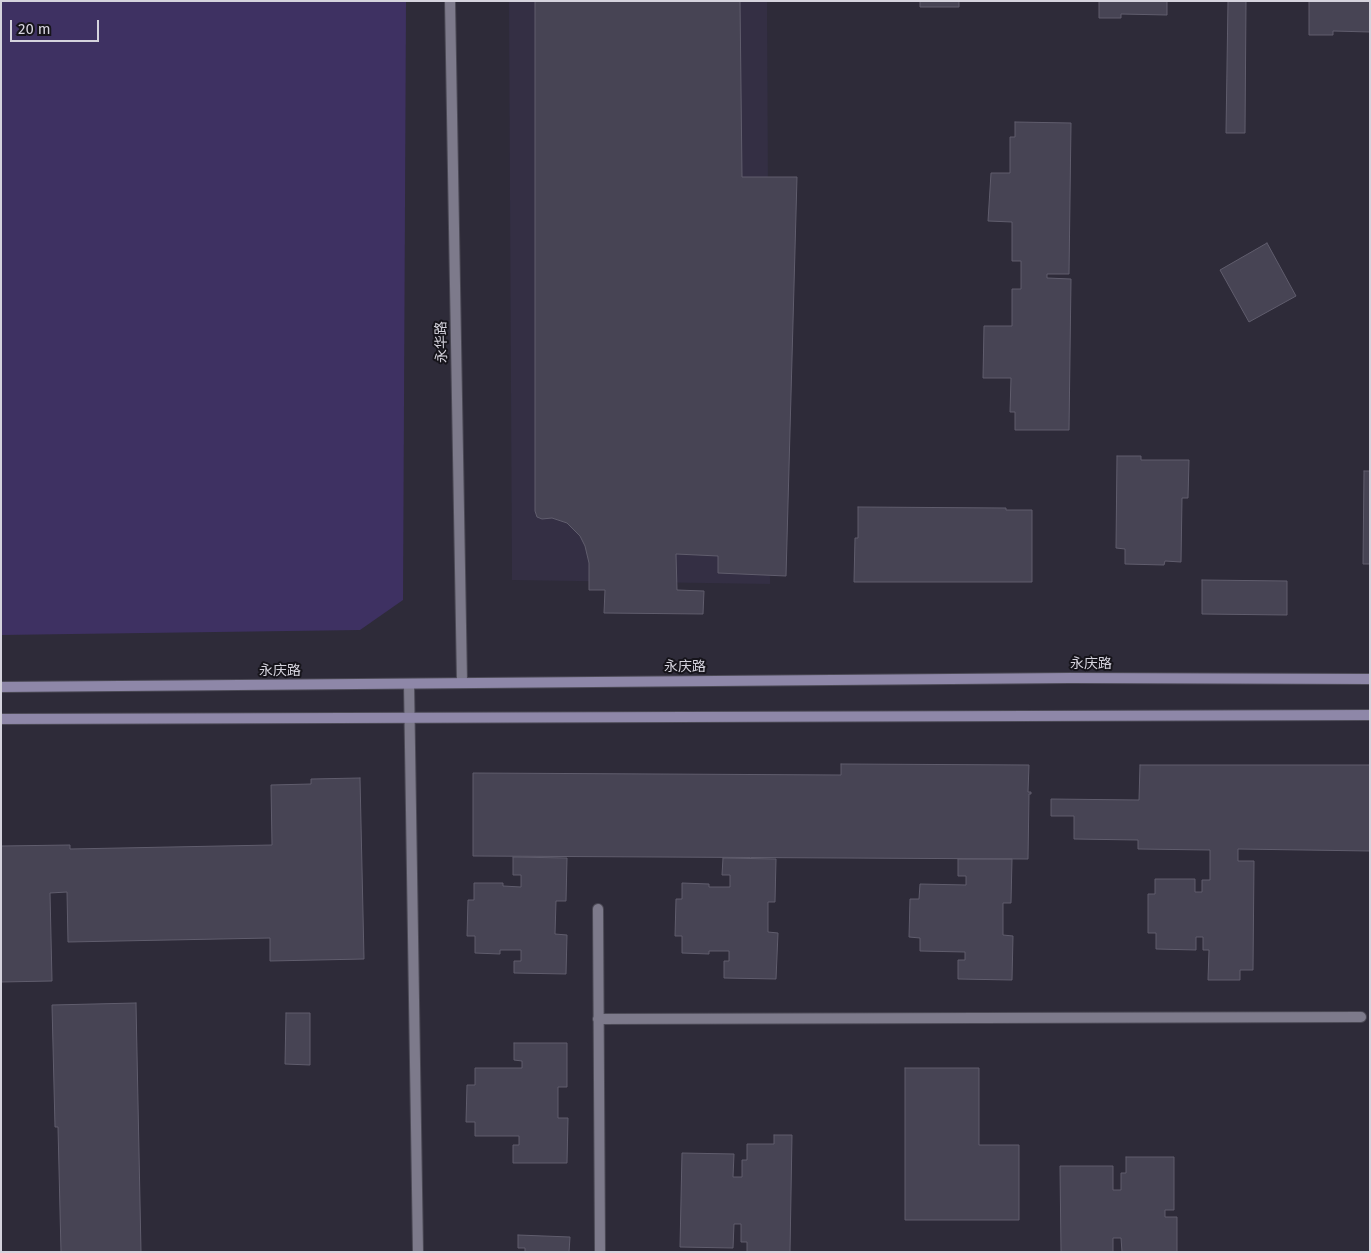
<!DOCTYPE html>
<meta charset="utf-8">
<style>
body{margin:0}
#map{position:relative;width:1371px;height:1253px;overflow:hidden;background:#2e2b39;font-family:"Fira Sans",sans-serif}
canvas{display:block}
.frame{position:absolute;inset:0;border:2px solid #d5d3dd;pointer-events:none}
.scale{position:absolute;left:10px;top:20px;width:89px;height:22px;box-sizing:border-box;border:2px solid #d5d3dd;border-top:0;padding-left:6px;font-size:15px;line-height:18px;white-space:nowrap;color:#d5d3dd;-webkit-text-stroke:4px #16141b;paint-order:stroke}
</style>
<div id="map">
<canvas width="1371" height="1253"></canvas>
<div class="frame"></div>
<div class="scale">20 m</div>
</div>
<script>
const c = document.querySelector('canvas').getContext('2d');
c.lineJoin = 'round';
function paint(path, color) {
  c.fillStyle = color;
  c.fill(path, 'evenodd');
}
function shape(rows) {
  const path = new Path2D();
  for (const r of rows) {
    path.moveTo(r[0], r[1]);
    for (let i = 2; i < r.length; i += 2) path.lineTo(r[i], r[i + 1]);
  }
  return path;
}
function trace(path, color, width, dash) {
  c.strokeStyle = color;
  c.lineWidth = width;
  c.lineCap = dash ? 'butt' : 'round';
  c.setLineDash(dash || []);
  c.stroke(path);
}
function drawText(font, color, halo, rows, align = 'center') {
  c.font = font + ' "Fira Sans","Noto Sans SC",sans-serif';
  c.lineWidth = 4;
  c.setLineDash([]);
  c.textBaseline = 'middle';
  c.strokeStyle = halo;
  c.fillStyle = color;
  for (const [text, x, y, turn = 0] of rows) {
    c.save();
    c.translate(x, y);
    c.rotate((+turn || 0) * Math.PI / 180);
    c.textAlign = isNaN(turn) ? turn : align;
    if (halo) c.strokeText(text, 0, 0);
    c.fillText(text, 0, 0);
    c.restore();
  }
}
paint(shape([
 [509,1,767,1,770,584,512,580]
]), '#342f44');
paint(shape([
 [1,1,406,1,403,600,360,630,1,635]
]), '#3e3162');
const building = shape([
 [535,1,740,1,742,177,797,177,786,576,718,573,718,556,676,554,677,590,704,591,703,614,604,613,605,590,589,590,589,563,585,546,580,536,567,523,552,518,542,519,537,517,535,511,535,1],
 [920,1,959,1,959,7,920,7,920,1],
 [1099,1,1167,1,1167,15,1121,14,1121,18,1099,18,1099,1],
 [1228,1,1246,1,1245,133,1226,133,1228,1],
 [1309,1,1370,1,1370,32,1333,31,1333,35,1309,35,1309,1],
 [1015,122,1071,123,1069,274,1047,274,1047,278,1071,279,1069,430,1015,430,1015,412,1010,412,1011,378,983,378,984,326,1012,326,1012,289,1021,289,1021,261,1012,261,1012,222,988,221,991,173,1010,173,1010,137,1015,137,1015,122],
 [1267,243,1296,296,1249,322,1220,270,1267,243],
 [1117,456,1141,456,1141,460,1189,460,1188,498,1182,498,1181,562,1165,561,1164,565,1125,564,1125,549,1116,548,1117,456],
 [1364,471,1370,471,1370,564,1363,564,1364,471],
 [858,507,1006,508,1006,510,1032,510,1032,582,854,582,855,538,858,538,858,507],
 [1202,580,1287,581,1287,615,1202,614,1202,580],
 [841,764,1029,765,1028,792,1031,792,1031,794,1029,794,1028,859,473,856,473,773,841,775,841,764],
 [1140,765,1370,765,1370,851,1238,849,1238,861,1254,861,1253,970,1240,970,1240,980,1208,980,1209,950,1203,950,1203,937,1196,937,1196,950,1156,949,1156,933,1148,933,1148,894,1155,894,1155,879,1195,879,1195,892,1202,892,1202,880,1210,880,1210,850,1138,849,1138,840,1074,839,1074,816,1051,816,1051,799,1139,800,1140,765],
 [360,778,364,959,270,961,270,938,68,942,67,892,50,893,52,981,1,982,1,846,70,845,70,849,272,845,271,785,311,784,311,779,360,778],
 [513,857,567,858,566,901,556,901,555,934,567,935,566,974,514,973,514,961,521,961,521,950,500,950,500,954,475,953,475,936,467,936,468,900,474,900,474,883,503,883,503,886,521,887,521,875,513,875,513,857],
 [723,858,776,859,775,902,768,902,768,932,778,933,776,979,724,978,724,961,729,961,729,951,709,951,709,954,682,953,682,936,675,936,676,899,682,899,682,883,709,884,709,887,730,887,730,875,722,875,723,858],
 [958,859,1012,859,1011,903,1003,903,1003,935,1013,936,1012,980,958,979,958,960,965,960,965,952,920,951,920,938,909,937,910,899,919,899,920,884,966,885,966,876,958,876,958,859],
 [136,1003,141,1252,61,1252,58,1127,55,1127,52,1005,136,1003],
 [286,1013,310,1013,310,1065,285,1064,286,1013],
 [514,1043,567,1043,567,1087,558,1087,558,1118,568,1118,567,1163,513,1163,513,1145,519,1145,519,1136,475,1136,475,1122,466,1122,467,1085,475,1085,475,1068,522,1068,522,1061,514,1060,514,1043],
 [905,1068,979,1068,979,1145,1019,1145,1019,1220,905,1220,905,1068],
 [774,1135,792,1135,790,1252,747,1252,747,1242,741,1242,741,1224,734,1224,733,1248,680,1247,682,1153,734,1154,733,1177,742,1177,742,1160,747,1160,747,1144,774,1144,774,1135],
 [1126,1157,1174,1157,1174,1210,1165,1210,1165,1217,1177,1217,1177,1252,1122,1252,1121,1238,1113,1238,1113,1252,1061,1252,1060,1166,1113,1166,1113,1190,1121,1190,1121,1173,1126,1173,1126,1157],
 [518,1235,570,1237,569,1252,525,1252,525,1248,518,1248,518,1235]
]);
paint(building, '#474454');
trace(building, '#605d6d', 1);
const street = shape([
 [450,1,462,682],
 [409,684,418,1252],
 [598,909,600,1252],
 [598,1019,1361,1017]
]);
const secondary = shape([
 [1,687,1070,678,1370,679],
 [1,719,1370,715]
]);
trace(street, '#4b4955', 12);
trace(secondary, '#4b4955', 12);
trace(street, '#7d7a8b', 10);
trace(secondary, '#8e87a8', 10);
drawText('14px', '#d5d3dd', '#16141b', [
 ["永华路",442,342,-91],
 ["永庆路",1091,664],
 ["永庆路",685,667],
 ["永庆路",280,671]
]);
</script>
